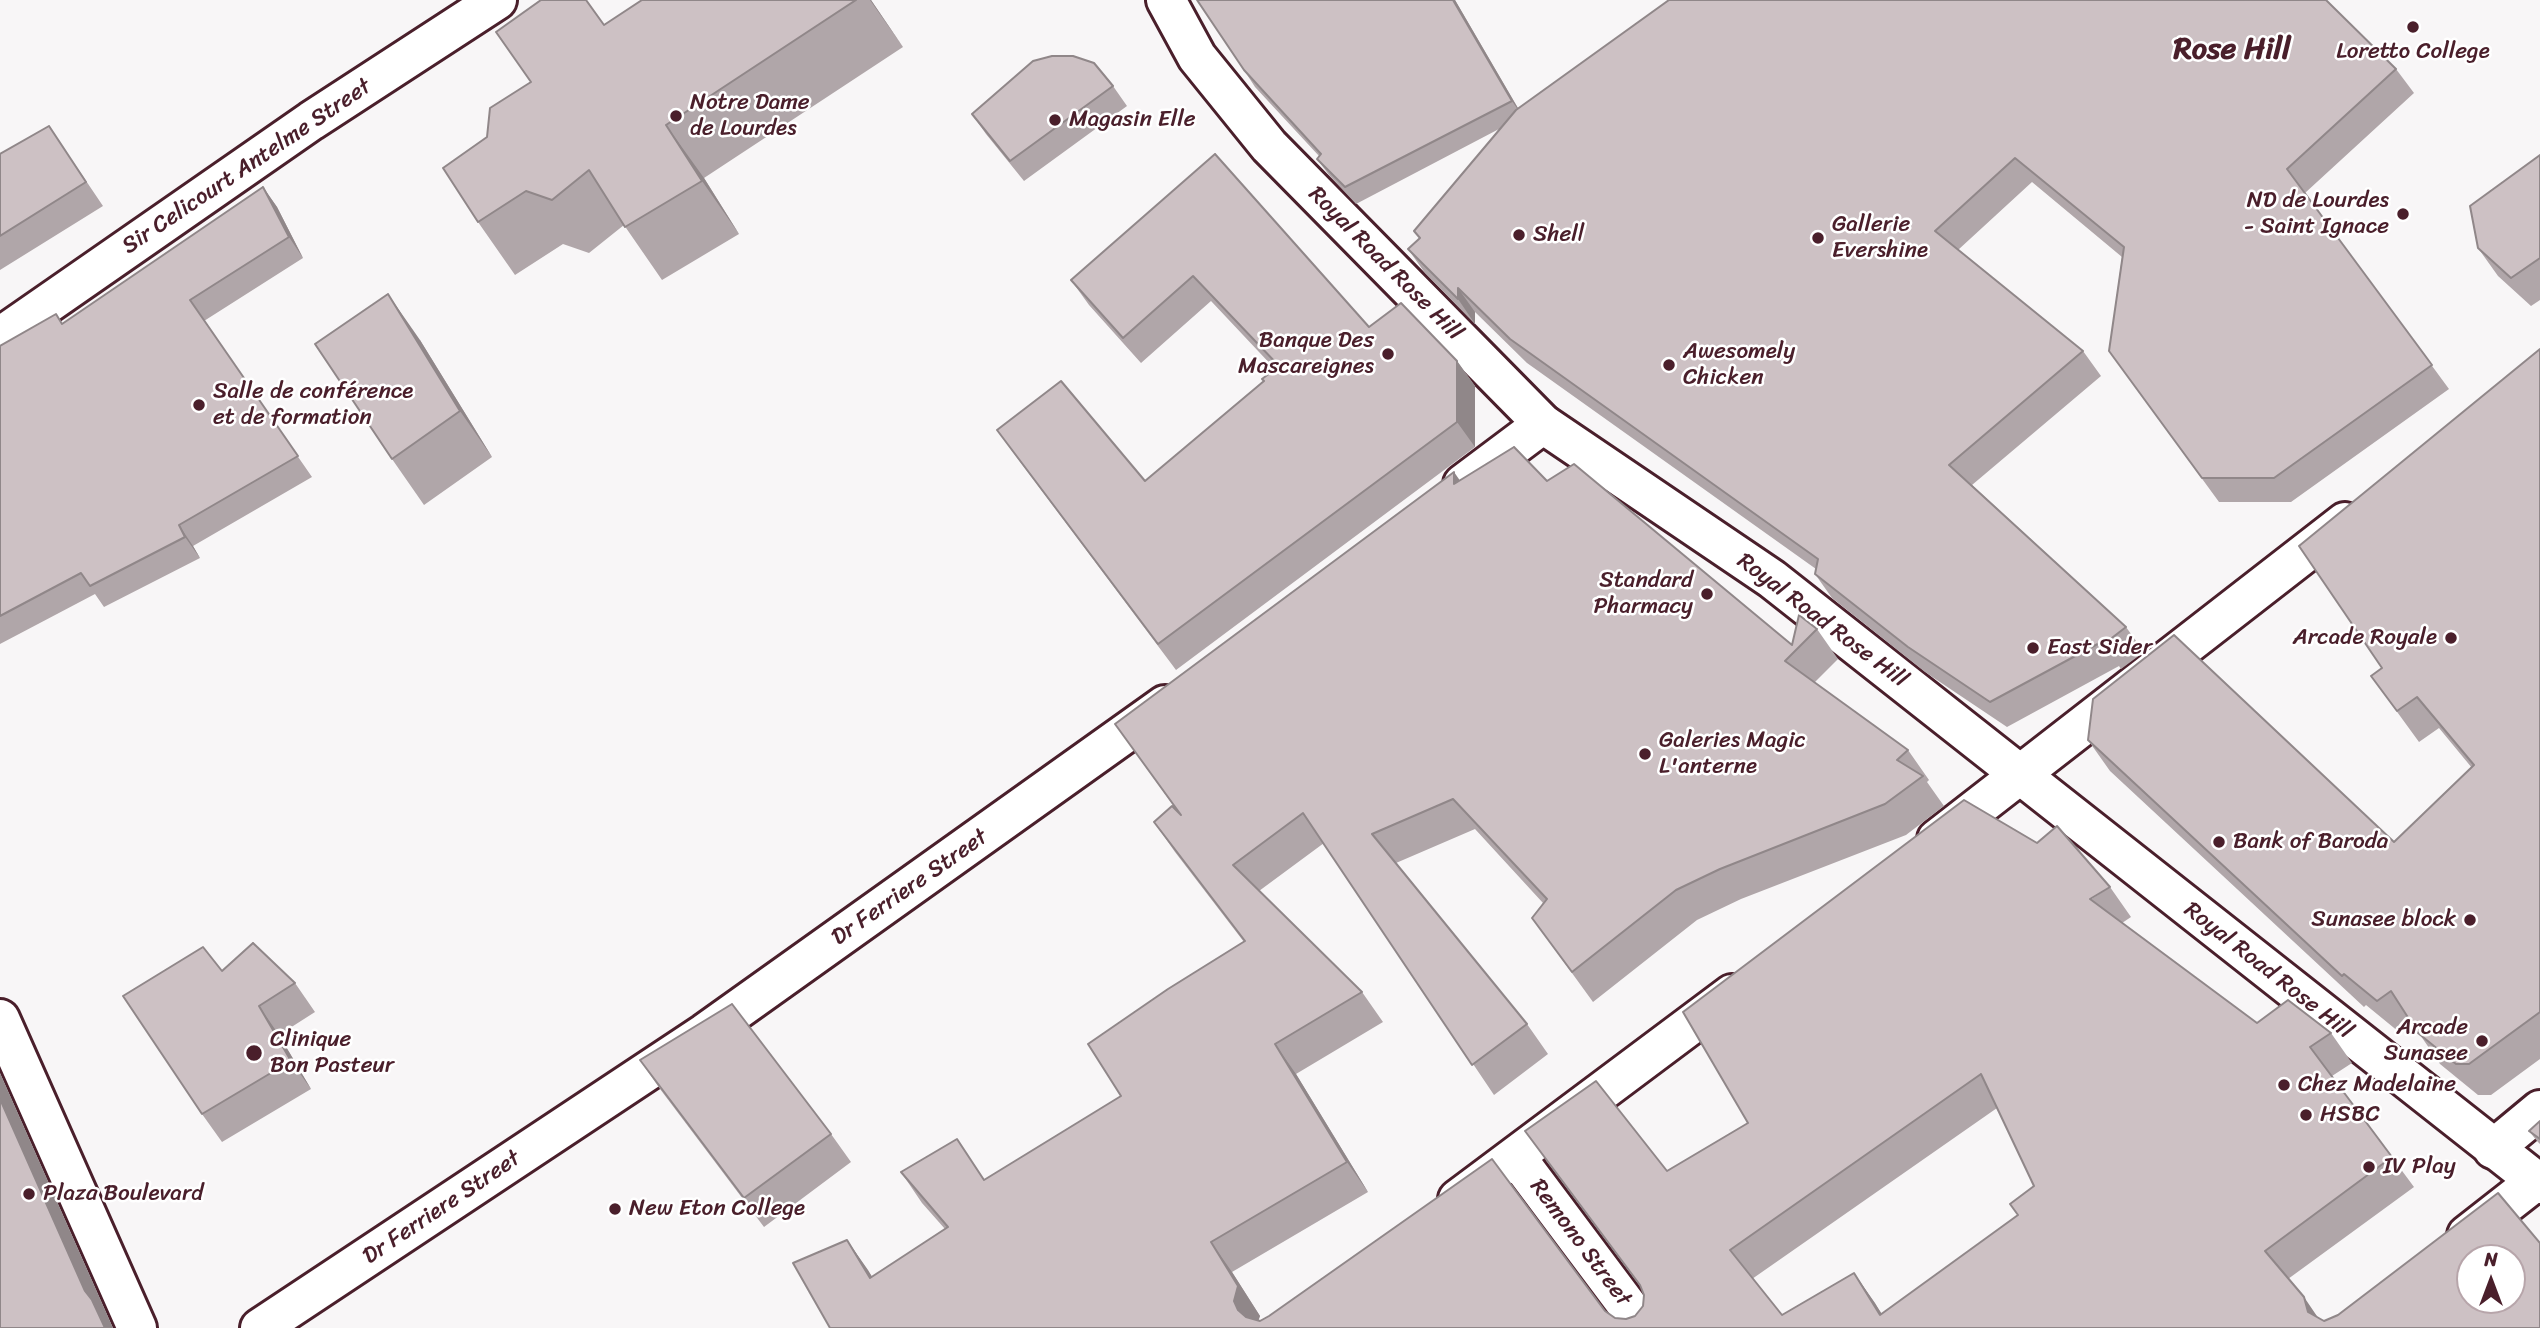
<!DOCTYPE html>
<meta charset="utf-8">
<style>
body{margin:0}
#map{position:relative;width:2540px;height:1328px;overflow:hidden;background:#f8f6f7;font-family:Sriracha,sans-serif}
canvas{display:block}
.north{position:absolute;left:2456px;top:1244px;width:70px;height:70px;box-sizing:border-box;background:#fff;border:2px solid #b7a5aa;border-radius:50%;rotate:0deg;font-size:19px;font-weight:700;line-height:28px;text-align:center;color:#4a1f2b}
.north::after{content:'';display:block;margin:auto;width:24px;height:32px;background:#4a1f2b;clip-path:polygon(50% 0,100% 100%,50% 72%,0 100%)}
</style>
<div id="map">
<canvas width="2540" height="1328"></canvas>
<div class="north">N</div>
</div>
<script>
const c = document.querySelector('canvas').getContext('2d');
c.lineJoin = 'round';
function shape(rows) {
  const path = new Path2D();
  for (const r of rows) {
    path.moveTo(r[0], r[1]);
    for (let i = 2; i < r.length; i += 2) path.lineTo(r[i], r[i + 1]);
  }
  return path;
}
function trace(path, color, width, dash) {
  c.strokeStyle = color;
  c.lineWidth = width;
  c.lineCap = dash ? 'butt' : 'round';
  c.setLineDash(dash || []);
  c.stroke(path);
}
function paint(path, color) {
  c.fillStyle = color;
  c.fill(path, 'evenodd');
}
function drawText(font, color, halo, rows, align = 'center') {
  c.font = font + ' Sriracha,sans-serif';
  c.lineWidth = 5;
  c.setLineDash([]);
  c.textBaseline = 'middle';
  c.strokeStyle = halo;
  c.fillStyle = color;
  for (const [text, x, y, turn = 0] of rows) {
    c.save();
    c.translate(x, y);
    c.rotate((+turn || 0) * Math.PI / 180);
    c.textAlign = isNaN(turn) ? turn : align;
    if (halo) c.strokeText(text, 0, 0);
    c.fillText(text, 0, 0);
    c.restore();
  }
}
const minor = shape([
 [0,337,311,121,497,0],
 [1463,484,1543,424],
 [1937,839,2345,522],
 [0,1019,137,1328],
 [1516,1157,1644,1328],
 [1458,1199,1732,994],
 [2467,1235,2536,1181],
 [260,1328,705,1033,1165,705]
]);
const tertiary = shape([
 [2493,1149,2540,1110]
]);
const primary = shape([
 [1166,0,1197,57,1269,146,1543,424,1772,579,2540,1184]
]);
trace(minor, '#4a1f2b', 44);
trace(tertiary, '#4a1f2b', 44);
trace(primary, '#4a1f2b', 44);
trace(minor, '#fff', 38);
trace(tertiary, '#fff', 38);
trace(primary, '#fff', 38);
paint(shape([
 [642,0,871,0,903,47,704,178,739,234,662,280,624,225,589,253,563,244,515,275,478,222,487,137,531,82,604,25],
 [1455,0,1518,108,2396,69,2414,93,2305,193,2449,389,2291,502,2219,502,2109,351,2122,257,2032,182,1958,250,2083,351,2101,376,1972,485,2126,627,2144,652,2121,669,2119,666,2007,727,1925,672,1832,598,1815,574,1816,569,1527,363,1475,312,1475,324,1425,273,1408,249,1419,239,1499,129,1356,204,1329,175,1317,159,1319,156,1255,87,1244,70],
 [1113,86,1127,106,1024,181,986,134,972,114],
 [49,126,103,206,0,270,0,154],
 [1215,154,1369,327,1457,361,1475,386,1475,447,1176,670,1015,455,997,430,1145,481,1264,382,1275,369,1211,301,1141,363,1089,305,1071,280],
 [2540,155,2540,300,2531,306,2498,276,2478,248],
 [263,187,277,207,303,258,204,321,312,477,193,546,200,558,104,607,95,594,0,644,0,346,62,324],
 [420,340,492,457,424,505,392,459],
 [2540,349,2540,1059,2491,1095,2478,1095,2440,1064,2412,1023,2399,1032,2366,1005,2364,1007,2110,771,2088,740,2394,842,2472,768,2439,728,2419,742,2371,676,2382,668],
 [1460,480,1547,481,1792,645,1817,629,1838,659,1814,683,1908,750,1929,780,1927,782,1944,806,1906,835,1741,899,1697,920,1593,1002,1532,918,1543,903,1475,829,1396,863,1527,1024,1548,1054,1494,1095,1324,843,1259,891,1362,992,1383,1022,1296,1074,1368,1192,1232,1272,1260,1316,1258,1320,1605,1311,1615,1318,1626,1319,1635,1316,1643,1306,1644,1295,1642,1289,1547,1161,1525,1131,1667,1171,1748,1123,2110,887,2131,917,2122,923,2257,1023,2331,1033,2352,1063,2332,1076,2414,1187,2288,1279,2318,1318,2324,1321,2540,1328,830,1328,847,1240,872,1277,945,1229,922,1203,901,1172,985,1180,1121,1096,1244,942,1175,852,1154,822,1178,812,1115,724],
 [1997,1108,2034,1186,2010,1204,2018,1215,1882,1314,1854,1273,1782,1315,1752,1279],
 [222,971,295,983,315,1012,279,1035,311,1089,222,1142,202,1114],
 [640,1060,831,1134,851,1162,764,1227,660,1089],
 [2540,1121,2540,1144,2537,1141,2529,1131]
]), '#b0a6a9');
paint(shape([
 [870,0,871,0,903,47],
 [1453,0,1455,0,1523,117,1512,101],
 [666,125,704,178,739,234,702,181],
 [263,187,277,207,303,258,289,237],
 [1458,288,1475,312,1475,324,1458,299],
 [388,294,420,340,492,457,460,411],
 [1457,361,1475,386,1475,447,1457,422],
 [1454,472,1475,502,1454,484],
 [179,525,193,546,200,558,185,537],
 [259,1006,279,1035,311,1089,291,1061],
 [1275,1044,1296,1074,1368,1192,1347,1162],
 [0,1073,113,1328,105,1328,85,1291,0,1099],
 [847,1240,868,1270,891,1308,870,1278],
 [1211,1242,1232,1272,1260,1316,1256,1328,1238,1310],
 [1854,1273,1875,1303,1890,1328,1880,1315],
 [2304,1297,2325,1328,2308,1312]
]), '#908789');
const building = shape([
 [541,0,586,0,604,25,642,0,856,0,666,125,702,181,625,227,589,170,552,200,526,191,478,222,443,168,487,137,490,108,531,82,496,32,541,0],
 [1197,0,1453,0,1512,101,1345,187,1317,159,1321,154,1244,70,1197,0],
 [1669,0,2326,0,2396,69,2287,169,2432,365,2274,478,2202,478,2109,351,2124,247,2015,158,1935,231,2083,351,1949,465,2126,627,2104,644,2105,640,1990,702,1908,647,1815,574,1818,559,1510,339,1458,288,1458,299,1408,249,1420,238,1414,231,1516,110,1669,0],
 [1052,56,1073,56,1094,63,1113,86,1010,161,972,114,1033,61,1052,56],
 [49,126,86,182,0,236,0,154,49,126],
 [1215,154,1369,327,1401,303,1457,361,1457,422,1158,644,997,430,1061,381,1145,481,1264,381,1262,379,1279,366,1193,276,1123,338,1071,280,1215,154],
 [2540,155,2540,258,2511,278,2478,248,2470,206,2540,155],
 [263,187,289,237,190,300,298,456,179,525,185,537,90,586,81,573,0,616,0,346,56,314,62,324,263,187],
 [388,294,460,411,392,459,315,344,388,294],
 [2540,349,2540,1012,2469,1064,2456,1064,2418,1033,2391,991,2377,1001,2344,974,2342,976,2088,740,2093,699,2174,635,2394,842,2474,765,2417,697,2397,711,2371,676,2382,668,2299,546,2540,349],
 [1514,447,1547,481,1574,464,1792,645,1799,615,1817,629,1785,661,1908,750,1897,760,1923,776,1885,804,1720,869,1676,890,1572,972,1532,918,1547,899,1453,799,1372,834,1527,1024,1472,1065,1303,813,1233,865,1362,992,1275,1044,1347,1162,1211,1242,1238,1286,1234,1301,1238,1310,1246,1317,1260,1321,1269,1316,1492,1159,1605,1311,1615,1318,1626,1319,1635,1316,1643,1306,1644,1295,1640,1285,1525,1131,1596,1081,1667,1171,1748,1123,1683,1012,1964,800,2037,843,2057,826,2110,887,2090,899,2257,1023,2288,1000,2331,1033,2310,1047,2392,1157,2265,1251,2304,1297,2308,1312,2324,1321,2338,1315,2498,1193,2540,1243,2540,1328,830,1328,793,1263,847,1240,870,1278,948,1227,901,1172,957,1139,984,1180,1121,1096,1088,1044,1168,989,1245,941,1154,822,1172,806,1181,815,1115,724,1454,472,1454,484,1514,447],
 [1981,1074,2034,1186,2010,1204,2018,1215,1880,1315,1854,1273,1782,1315,1730,1250,1981,1074],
 [2470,1258,2512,1258,2512,1300,2470,1300,2470,1258],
 [253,943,295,983,259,1006,291,1061,202,1114,123,996,203,947,222,971,253,943],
 [732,1004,831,1134,744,1198,640,1060,732,1004],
 [0,1099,85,1291,92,1300,105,1328,0,1328,0,1099],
 [2540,1121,2540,1139,2529,1131,2540,1121]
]);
paint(building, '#cdc1c4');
trace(building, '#908789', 2);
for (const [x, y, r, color] of [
 [2413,27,7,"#4a1f2b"],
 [676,116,7,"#4a1f2b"],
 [1055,120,7,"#4a1f2b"],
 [2403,214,7,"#4a1f2b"],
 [1519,235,7,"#4a1f2b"],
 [1818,238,7,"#4a1f2b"],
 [1388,354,7,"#4a1f2b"],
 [1669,365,7,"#4a1f2b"],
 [199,405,7,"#4a1f2b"],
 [1707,594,7,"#4a1f2b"],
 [2451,638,7,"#4a1f2b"],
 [2033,648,7,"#4a1f2b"],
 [1645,754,7,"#4a1f2b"],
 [2219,842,7,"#4a1f2b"],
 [2470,920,7,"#4a1f2b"],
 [2482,1041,7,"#4a1f2b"],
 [254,1053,9,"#4a1f2b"],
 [2284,1085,7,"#4a1f2b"],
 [2306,1115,7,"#4a1f2b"],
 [2369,1167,7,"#4a1f2b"],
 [29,1194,7,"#4a1f2b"],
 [615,1209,7,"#4a1f2b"]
]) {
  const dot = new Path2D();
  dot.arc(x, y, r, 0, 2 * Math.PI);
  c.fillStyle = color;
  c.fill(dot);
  trace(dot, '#fff', 2.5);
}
drawText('23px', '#4a1f2b', '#fff', [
 ["Loretto College",2413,52,"center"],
 ["Notre Dame",690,103],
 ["de Lourdes",690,129],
 ["Magasin Elle",1069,120],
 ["ND de Lourdes",2389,201,"right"],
 ["- Saint Ignace",2389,227,"right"],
 ["Gallerie",1832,225],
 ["Evershine",1832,251],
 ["Shell",1533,235],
 ["Banque Des",1374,341,"right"],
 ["Mascareignes",1374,367,"right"],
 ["Awesomely",1683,352],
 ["Chicken",1683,378],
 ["Salle de conférence",213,392],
 ["et de formation",213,418],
 ["Standard",1693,581,"right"],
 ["Pharmacy",1693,607,"right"],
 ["Arcade Royale",2437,638,"right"],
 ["East Sider",2047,648],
 ["Galeries Magic",1659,741],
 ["L'anterne",1659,767],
 ["Bank of Baroda",2233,842],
 ["Sunasee block",2456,920,"right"],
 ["Arcade",2468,1028,"right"],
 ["Sunasee",2468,1054,"right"],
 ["Clinique",270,1040],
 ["Bon Pasteur",270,1066],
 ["Chez Madelaine",2298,1085],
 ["HSBC",2320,1115],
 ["IV Play",2383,1167],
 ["Plaza Boulevard",43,1194],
 ["New Eton College",629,1209]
], 'left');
drawText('23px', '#4a1f2b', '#fff', [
 ["Sir Celicourt Antelme Street",247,167,-34],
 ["Royal Road Rose Hill",1385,264,45],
 ["Royal Road Rose Hill",1822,621,37],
 ["Dr Ferriere Street",910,888,-35],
 ["Royal Road Rose Hill",2268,971,38],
 ["Dr Ferriere Street",442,1208,-34],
 ["Remono Street",1580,1243,53]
]);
drawText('bold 30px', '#4a1f2b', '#fff', [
 ["Rose Hill",2232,50]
]);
</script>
